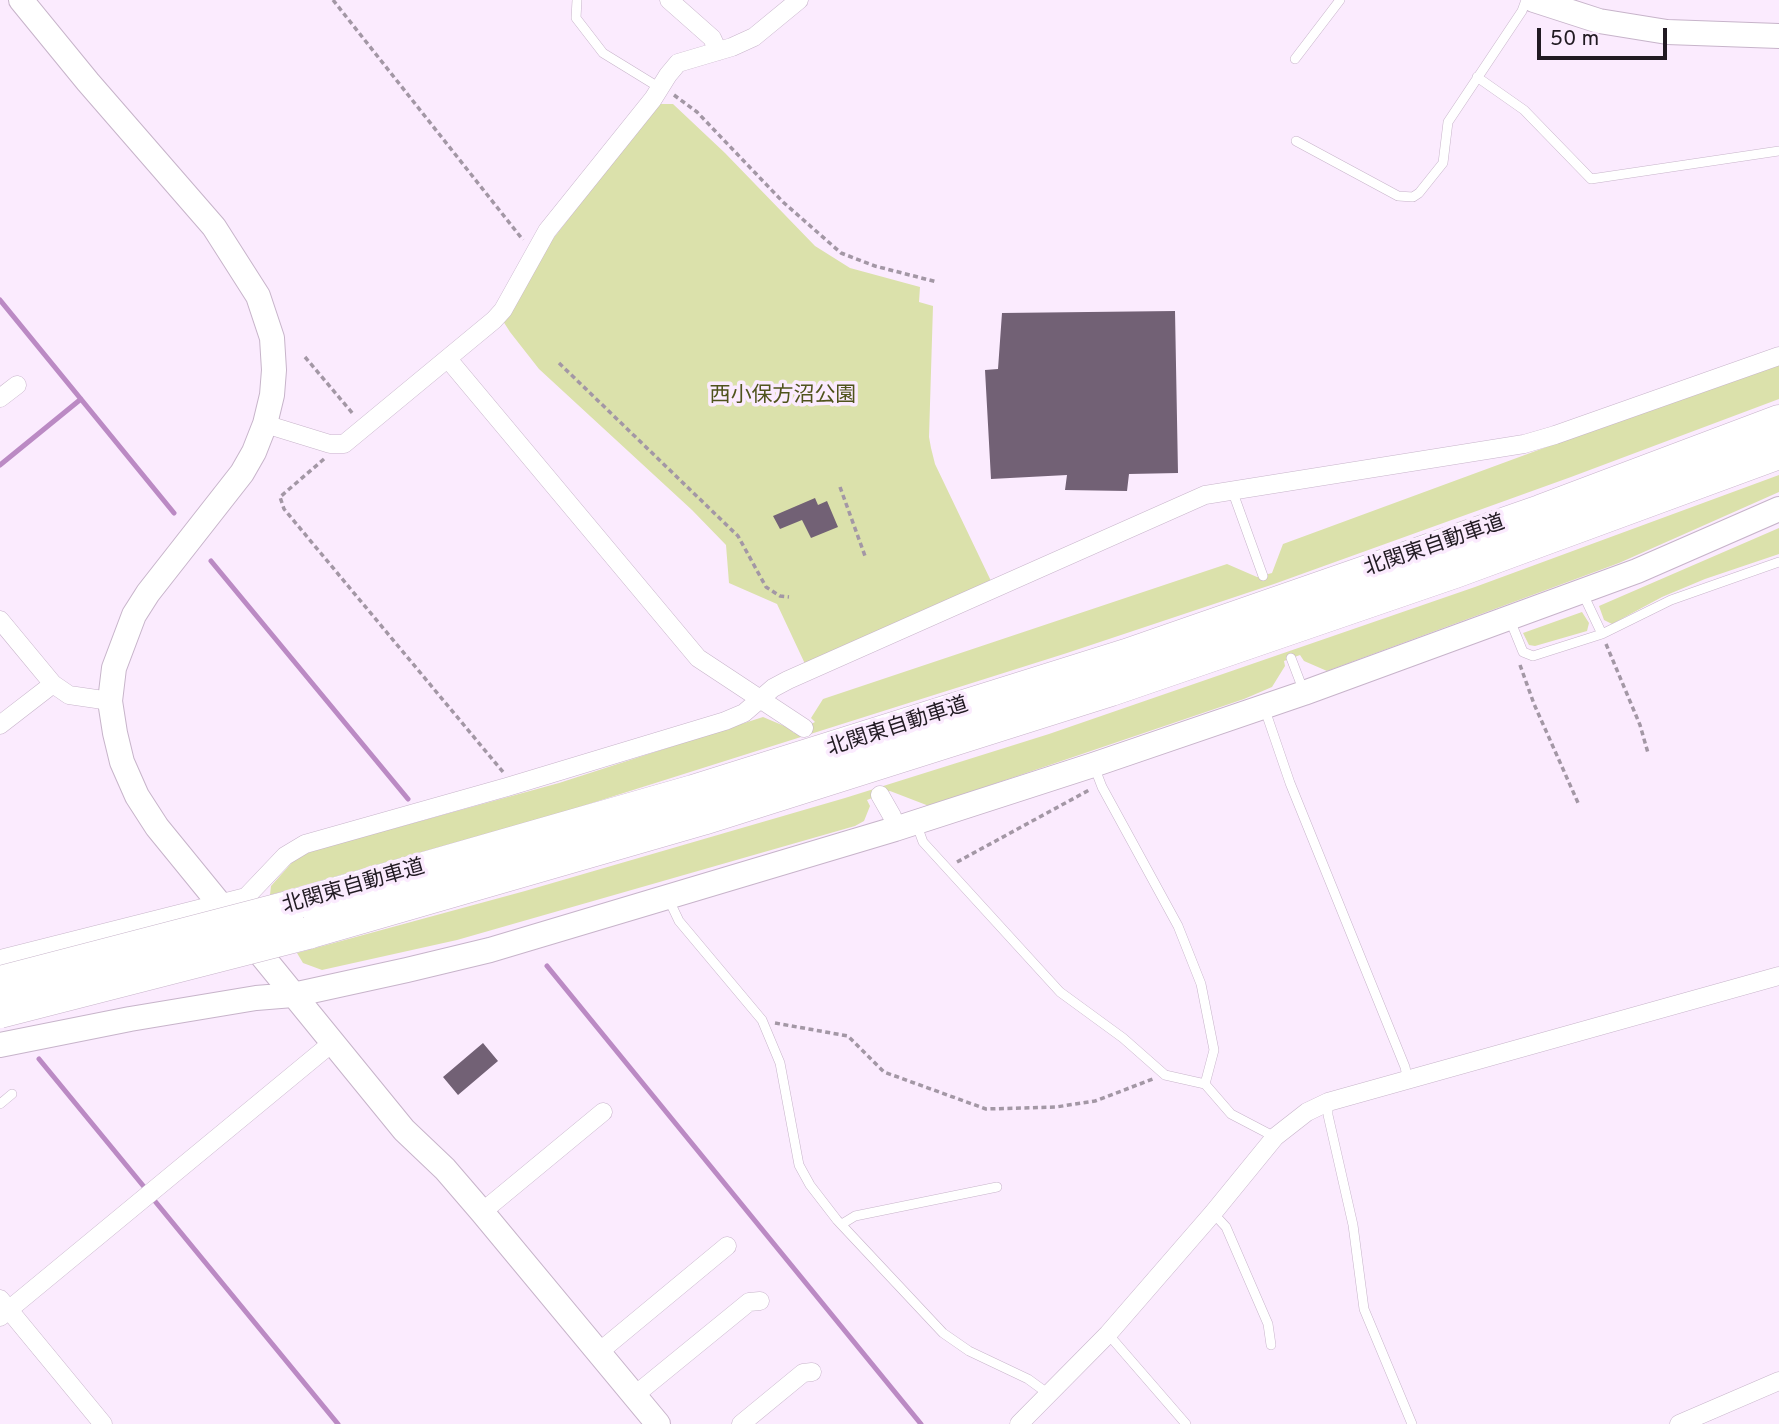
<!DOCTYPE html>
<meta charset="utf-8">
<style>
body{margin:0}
#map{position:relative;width:1779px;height:1424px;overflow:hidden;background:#fbebfe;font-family:Overpass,sans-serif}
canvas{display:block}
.scale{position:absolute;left:1537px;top:28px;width:130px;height:32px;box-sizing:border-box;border:4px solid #211a22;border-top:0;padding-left:9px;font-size:21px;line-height:24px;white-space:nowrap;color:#211a22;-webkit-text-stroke:5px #fbebfe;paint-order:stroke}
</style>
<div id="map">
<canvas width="1779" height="1424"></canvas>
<div class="scale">50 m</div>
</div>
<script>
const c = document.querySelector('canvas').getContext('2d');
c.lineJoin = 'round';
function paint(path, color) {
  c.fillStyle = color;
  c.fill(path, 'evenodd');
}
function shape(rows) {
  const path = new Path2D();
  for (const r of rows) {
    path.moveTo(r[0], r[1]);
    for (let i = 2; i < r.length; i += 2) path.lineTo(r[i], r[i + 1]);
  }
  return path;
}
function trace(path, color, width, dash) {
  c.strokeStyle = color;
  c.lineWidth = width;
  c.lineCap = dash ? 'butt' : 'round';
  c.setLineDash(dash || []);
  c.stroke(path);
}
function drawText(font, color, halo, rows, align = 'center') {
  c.font = font + ' Overpass,"Noto Sans JP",sans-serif';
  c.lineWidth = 7;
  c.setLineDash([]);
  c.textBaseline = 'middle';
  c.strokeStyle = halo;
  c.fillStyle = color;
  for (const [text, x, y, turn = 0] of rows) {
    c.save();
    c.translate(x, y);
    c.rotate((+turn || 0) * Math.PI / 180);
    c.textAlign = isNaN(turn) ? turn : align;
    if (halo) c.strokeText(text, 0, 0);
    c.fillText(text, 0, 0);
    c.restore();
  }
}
paint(shape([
 [658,104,673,104,725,153,815,246,850,268,920,287,919,302,933,306,929,437,931,448,935,464,991,581,806,666,777,604,729,583,726,545,692,510,539,369,510,332,503,321,542,253],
 [1779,365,1779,399,1571,477,1274,584,1067,653,573,809,270,895,271,886,296,858,315,850,559,783,763,717,789,728,794,733,815,722,811,718,823,699,1227,564,1257,577,1272,573,1283,544,1571,438],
 [1779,475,1779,492,1619,563,1327,671,1304,661,1300,655,1284,661,1285,666,1272,687,1244,699,929,806,890,791,867,800,870,806,864,821,855,826,457,940,322,970,303,963,297,953,525,891,845,798,1049,734,1475,587],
 [1779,528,1779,554,1705,579,1662,597,1612,624,1604,620,1599,606],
 [1582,612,1589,623,1587,631,1535,646,1529,645,1523,633]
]), '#dbe1ab');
trace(shape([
 [0,300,174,513],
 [0,465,81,399],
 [211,561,408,799],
 [547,966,921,1424],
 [39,1059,145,1188],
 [154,1200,338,1424]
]), '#bb8ac4', 5);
paint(shape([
 [1175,311,1178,473,1129,474,1127,491,1065,490,1067,475,991,479,985,370,998,369,1002,313],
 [815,498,818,505,827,501,838,527,811,538,802,520,780,529,773,516],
 [483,1043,498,1061,458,1095,443,1077]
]), '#726175');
const lane = shape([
 [577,0,576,18,603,53,660,88],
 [1295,59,1340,0],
 [1477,77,1524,110,1591,179,1779,151],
 [1296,141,1398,196,1413,197,1419,193,1443,163,1448,122,1522,11,1526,0],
 [1232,490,1263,576],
 [1583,594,1602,634],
 [1510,620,1523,652,1533,656,1602,634,1671,600,1779,562],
 [1291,658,1304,692],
 [1264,707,1290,783,1405,1067,1408,1081],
 [1094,766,1102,787,1178,926,1201,984,1214,1050,1205,1084],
 [916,823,923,842,1060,992,1123,1038,1165,1075,1205,1084,1231,1114,1275,1137],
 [668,898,679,921,762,1020,780,1063,799,1165,810,1185,837,1220,943,1333,969,1351,1028,1379,1050,1395],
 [1328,1102,1328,1115,1353,1225,1364,1309,1412,1424],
 [0,1104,12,1094],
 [1213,1213,1226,1227,1268,1324,1271,1345],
 [842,1224,855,1216,997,1187],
 [1108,1334,1186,1424]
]);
const street = shape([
 [669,0,712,38,718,51],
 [448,359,698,658,804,728],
 [0,398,17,385],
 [265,424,330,444,344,444,494,320,503,310,547,231,653,99,668,75,678,63,732,47,754,37,799,0],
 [0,620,53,684,69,695,110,701],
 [0,725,53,684],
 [880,795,892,816,895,829],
 [0,959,246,897,285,856,305,844,507,787,725,721,744,713,773,688,788,680,1205,495,1524,444,1555,435,1779,356],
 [482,1212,603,1112],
 [0,1299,103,1424],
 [0,1317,332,1043],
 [599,1352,727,1246],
 [635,1395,749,1302,760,1301],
 [741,1424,803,1373,812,1372],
 [1019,1424,1108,1334,1213,1213,1275,1137,1307,1112,1328,1102,1779,976],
 [1679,1424,1779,1381]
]);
const secondary = shape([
 [21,0,88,82,214,227,258,296,272,338,274,370,272,395,265,424,254,452,242,473,148,593,134,615,114,668,110,701,115,733,122,762,137,796,157,827,404,1130,445,1169,482,1212,658,1424],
 [1534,0,1599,21,1667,32,1779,36],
 [0,1045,130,1019,256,998,293,995,407,970,490,950,895,829,1093,765,1304,693,1637,571,1779,509]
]);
const highway = shape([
 [292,906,693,791,1126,655,1540,511,1779,421],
 [308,933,703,819,1111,690,1455,572,1779,453]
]);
trace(lane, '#c7b4ca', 10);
trace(street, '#c7b4ca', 19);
trace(secondary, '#c7b4ca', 26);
trace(highway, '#c7b4ca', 33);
trace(shape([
 [333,0,523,240],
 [674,95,697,112,783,202,841,253,875,266,937,282],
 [305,357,354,415],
 [559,363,738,536,766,587,780,596,789,597],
 [324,459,280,497,284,509,503,772],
 [840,487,865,556],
 [1606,644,1640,725,1648,753],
 [1520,665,1534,704,1579,805],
 [957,862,1091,789],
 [775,1023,848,1036,884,1072,986,1109,1056,1107,1095,1101,1153,1079]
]), '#a397a5', 3.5, [5, 3.5]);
trace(lane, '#fff', 9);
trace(street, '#fff', 18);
trace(secondary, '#fff', 24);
trace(highway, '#fff', 32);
const highwayBridge = shape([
 [0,982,292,906],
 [0,1012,308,933]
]);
trace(highwayBridge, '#c7b4ca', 33, []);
trace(highwayBridge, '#fff', 32);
drawText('21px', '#4f531c', '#fbebfe', [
 ["西小保方沼公園",783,397]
]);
drawText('21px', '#211a22', '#fbebfe', [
 ["北関東自動車道",1435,547,-19],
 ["北関東自動車道",898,728,-18],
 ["北関東自動車道",354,888,-16]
]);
</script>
